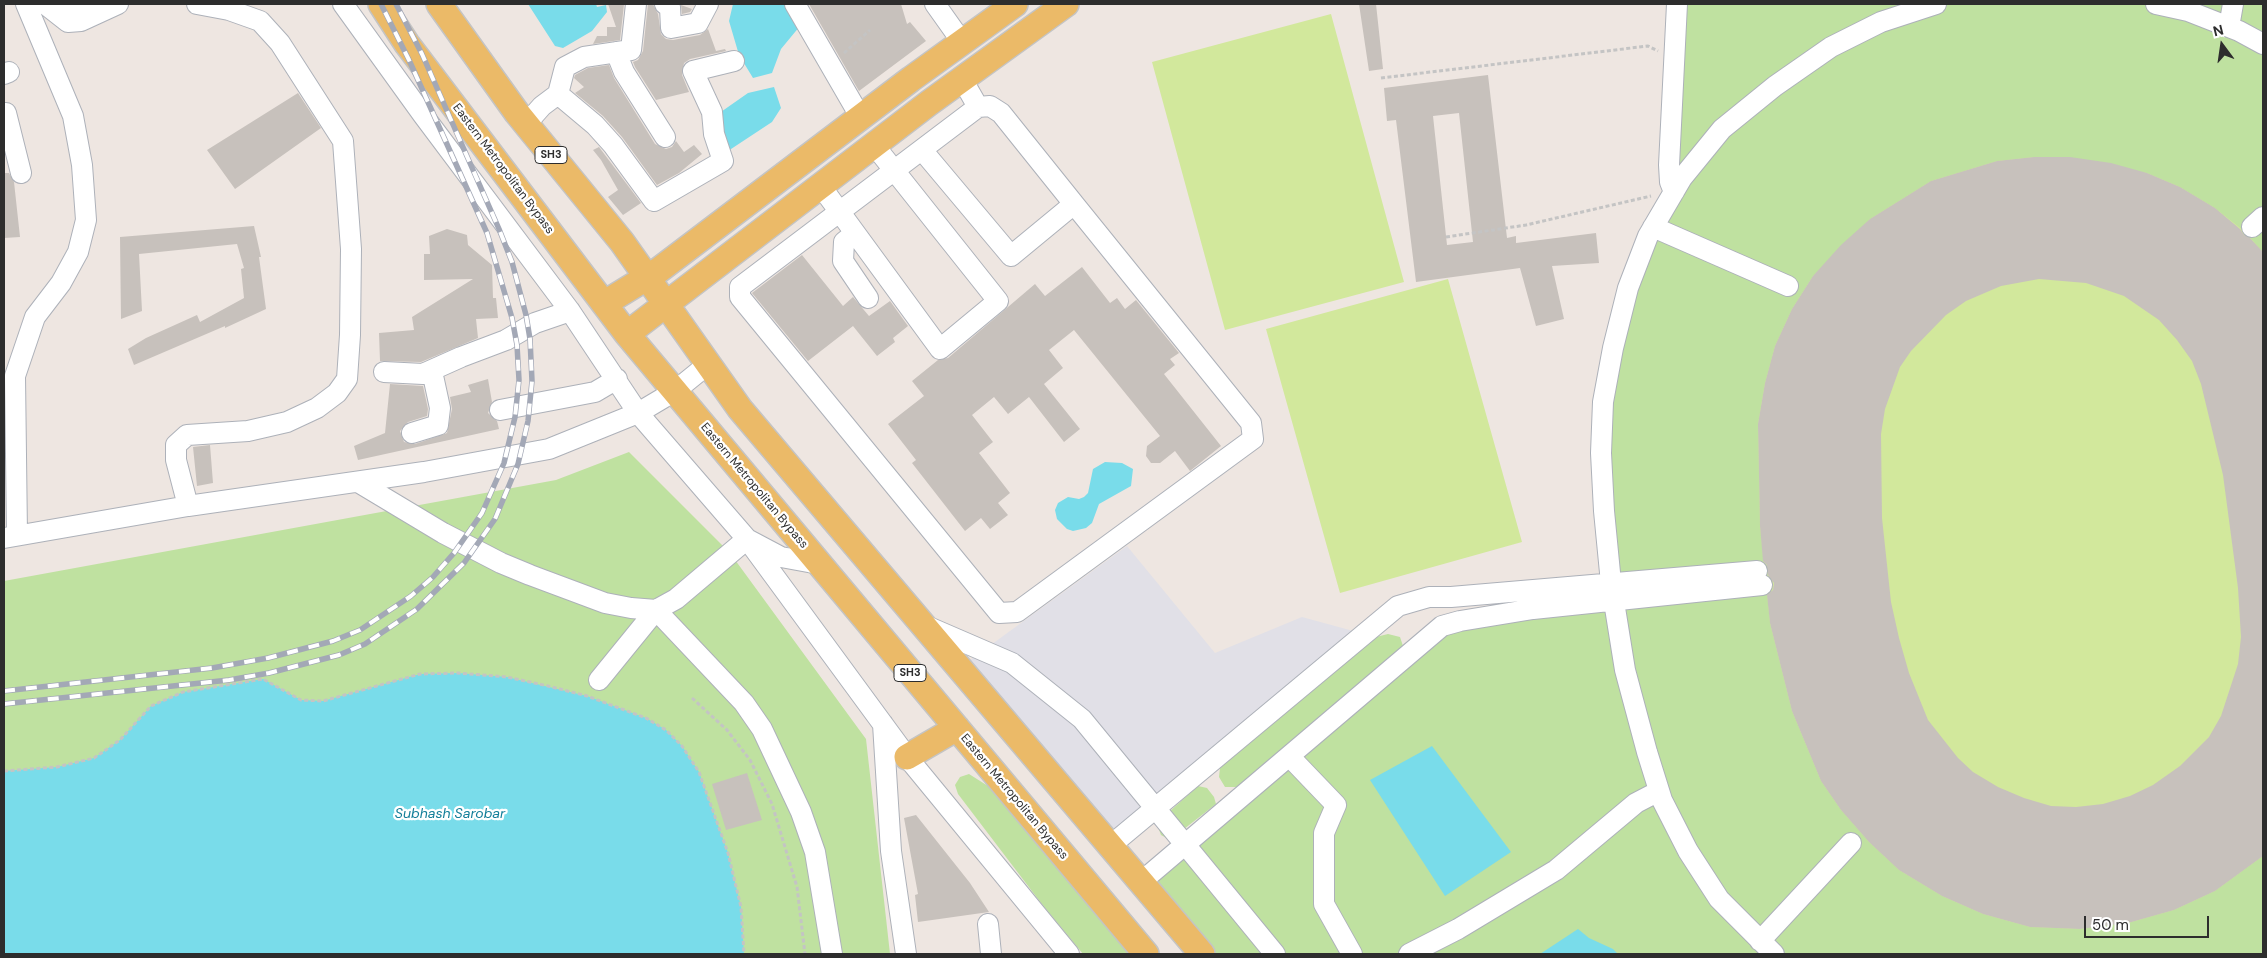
<!DOCTYPE html>
<style>
body{margin:0}
#map{position:relative;width:2267px;height:958px;overflow:hidden;background:#eee6e1;font-family:"DM Sans",sans-serif}
canvas{display:block}
.frame{position:absolute;inset:0;border:5px solid #2d2d2d;pointer-events:none}
.north{position:absolute;left:2197px;top:20px;width:50px;height:50px;-webkit-text-stroke:4px #fff;paint-order:stroke;rotate:346deg;font-size:14px;font-weight:700;line-height:20px;text-align:center;color:#2d2d2d}
.north::after{content:'';display:block;margin:auto;width:18px;height:22px;background:#2d2d2d;clip-path:polygon(50% 0,100% 100%,50% 72%,0 100%)}
.scale{position:absolute;left:2084px;top:916px;width:125px;height:22px;box-sizing:border-box;border:2px solid #2d2d2d;border-top:0;padding-left:6px;font-size:15px;line-height:18px;white-space:nowrap;color:#2d2d2d;-webkit-text-stroke:4px #fff;paint-order:stroke}
</style>
<div id="map">
<canvas width="2267" height="958"></canvas>
<div class="frame"></div>
<div class="north">N</div>
<div class="scale">50 m</div>
</div>
<script>
const c = document.querySelector('canvas').getContext('2d');
c.lineJoin = 'round';
function paint(path, color) {
  c.fillStyle = color;
  c.fill(path, 'evenodd');
}
function shape(rows) {
  const path = new Path2D();
  for (const r of rows) {
    path.moveTo(r[0], r[1]);
    for (let i = 2; i < r.length; i += 2) path.lineTo(r[i], r[i + 1]);
  }
  return path;
}
function trace(path, color, width, dash) {
  c.strokeStyle = color;
  c.lineWidth = width;
  c.lineCap = dash ? 'butt' : 'round';
  c.setLineDash(dash || []);
  c.stroke(path);
}
function drawText(font, color, halo, rows, align = 'center') {
  c.font = font + ' "DM Sans",sans-serif';
  c.lineWidth = 4.5;
  c.setLineDash([]);
  c.textBaseline = 'middle';
  c.strokeStyle = halo;
  c.fillStyle = color;
  for (const [text, x, y, turn = 0] of rows) {
    c.save();
    c.translate(x, y);
    c.rotate((+turn || 0) * Math.PI / 180);
    c.textAlign = isNaN(turn) ? turn : align;
    if (halo) c.strokeText(text, 0, 0);
    c.fillText(text, 0, 0);
    c.restore();
  }
}
paint(shape([
 [1127,546,1215,653,1302,617,1357,632,1112,838,966,663]
]), '#e1e0e7');
paint(shape([
 [1684,4,2263,4,2263,954,1780,954,1724,899,1669,806,1637,691,1606,488,1613,365,1674,173],
 [629,452,730,553,866,739,890,954,4,954,4,581,556,480],
 [1604,608,1655,800,1766,954,1209,954,1151,882,1447,633],
 [1388,634,1400,637,1403,646,1238,787,1225,787,1219,777,1220,768,1231,758,1376,637],
 [969,774,988,786,1129,954,1083,954,1041,903,958,794,955,785,960,777],
 [1198,786,1207,788,1214,797,1216,804,1170,840,1161,835,1158,827,1160,820]
]), '#bfe1a0');
paint(shape([
 [1331,14,1404,282,1225,330,1152,62],
 [2034,157,2147,173,2180,187,2215,208,2244,231,2263,252,2263,856,2215,891,2174,910,2128,923,2080,929,2030,927,1983,914,1942,896,1899,870,1869,842,1841,810,1821,781,1792,711,1770,623,1760,526,1758,424,1765,383,1775,346,1792,309,1813,276,1870,219,1931,181,1997,161],
 [1448,279,1522,542,1340,593,1266,329]
]), '#d2e89c');
paint(shape([
 [528,4,596,4,597,7,606,5,607,12,592,31,563,48,555,46],
 [733,4,787,4,800,26,781,49,772,73,753,78,739,55,729,21],
 [774,87,781,108,772,122,728,151,718,114,748,93],
 [1105,462,1122,463,1133,469,1131,486,1099,504,1092,523,1086,528,1073,531,1067,529,1057,519,1055,510,1058,503,1068,497,1079,499,1084,497,1088,493,1093,469],
 [458,673,507,677,587,696,646,718,666,730,682,746,699,772,728,853,741,907,744,954,4,954,4,771,57,767,94,758,120,740,151,706,183,692,263,679,301,700,323,701,420,674],
 [1432,746,1511,852,1445,896,1370,780],
 [1578,929,1589,938,1613,949,1618,954,1540,954]
]), '#79dcea');
paint(shape([
 [608,4,624,4,620,40,593,44,597,36,607,36,607,27,616,27],
 [648,4,653,4,658,14,661,34,666,39,673,40,700,35,708,29,716,51,725,49,726,51,690,59,684,63,682,75,689,92,656,100,635,67,633,62,638,60,643,51],
 [809,4,901,4,907,24,910,22,926,41,859,91],
 [1359,4,1376,4,1383,69,1369,71],
 [681,5,692,9,690,12,682,14],
 [609,65,614,78,655,144,666,149,672,147,676,141,684,152,694,145,702,154,679,173,657,185,622,137,603,116,575,93,584,87,574,78,575,75,588,68],
 [1488,75,1507,238,1516,236,1516,243,1596,233,1599,263,1552,266,1564,319,1536,326,1520,268,1416,282,1396,120,1387,121,1384,88],
 [1459,113,1473,242,1447,245,1433,116],
 [298,93,321,128,235,189,207,150],
 [599,147,641,203,623,215,608,197,618,190,601,160,593,150],
 [2034,157,2070,157,2111,163,2147,173,2180,187,2215,208,2240,229,2244,235,2250,238,2263,252,2263,856,2215,891,2174,910,2128,923,2080,929,2030,927,1983,914,1942,896,1899,870,1869,842,1841,810,1821,781,1792,711,1770,623,1767,595,1773,590,1774,583,1768,575,1767,565,1763,561,1760,526,1758,424,1765,383,1775,346,1792,309,1813,276,1841,245,1870,219,1931,181,1997,161],
 [2039,279,2086,283,2124,296,2159,320,2177,340,2192,361,2201,384,2223,475,2238,588,2241,637,2238,664,2221,716,2209,737,2180,766,2153,785,2130,796,2103,804,2076,807,2051,806,2024,798,1998,787,1973,772,1958,758,1928,720,1909,673,1899,638,1891,602,1882,518,1881,434,1885,409,1900,367,1911,351,1946,315,1966,301,2001,286],
 [4,173,9,173,14,182,20,237,4,238],
 [254,226,261,257,259,257,266,309,225,328,225,326,134,365,128,349,146,338,197,315,200,322,244,298,241,269,244,268,237,244,139,254,142,311,121,319,120,237],
 [447,229,467,235,468,245,492,265,493,298,496,298,498,318,476,319,478,338,421,362,380,361,379,333,414,330,412,317,473,279,424,280,424,254,430,254,429,236],
 [802,255,843,306,853,297,869,316,890,301,908,326,893,338,895,342,877,356,853,326,808,361,752,293],
 [1082,267,1110,303,1117,298,1125,309,1136,300,1179,353,1170,359,1175,365,1164,374,1221,446,1190,471,1175,451,1160,463,1151,463,1146,456,1147,446,1160,436,1074,330,1049,350,1063,368,1044,384,1080,429,1064,442,1029,397,1008,414,994,397,972,415,993,442,979,453,1010,493,998,503,1008,515,990,529,981,518,965,531,912,463,916,460,888,424,924,396,912,381,938,360,948,358,1035,284,1045,296],
 [488,379,492,402,488,413,497,421,499,429,358,460,354,446,385,433,390,384,423,386,428,409,427,416,408,422,400,431,404,442,415,444,447,433,452,409,450,397,471,392,468,385],
 [210,445,213,483,197,486,193,447],
 [747,773,762,820,726,830,712,784],
 [916,815,970,883,989,912,918,922,915,895,918,894,904,818]
]), '#c7c1bc');
const minor = shape([
 [45,4,68,22,81,21,118,4],
 [65,4,90,4,96,14],
 [343,4,423,115,570,311,638,413,747,539,907,757,1069,954],
 [665,4,670,7,671,28,698,23,708,4],
 [795,4,861,118],
 [935,4,962,42],
 [2156,4,2188,11,2239,31,2263,44],
 [2229,27,2233,4],
 [616,52,624,72,665,137],
 [4,74,9,72],
 [558,94,595,125,613,145,654,201,723,161,714,134,712,112,693,71,734,61],
 [978,107,740,287,740,297,999,613,1017,612,1253,439,1251,423,1074,204],
 [4,113,6,113,21,173],
 [526,124,542,106,558,94,565,67,584,57,631,50,636,4],
 [922,150,1011,256,1074,204,1001,113,990,106,978,107,962,79],
 [820,185,940,349,998,301,874,145],
 [1674,192,1670,182,1669,165,1677,4],
 [1653,227,1788,286],
 [2252,227,2263,217],
 [855,233,844,242,843,261,868,298],
 [384,372,423,374,461,357,506,340,535,323,570,311],
 [500,410,595,392,617,379],
 [412,433,438,425,440,408,432,371],
 [358,482,443,533,501,563,530,575,605,603,631,608,656,610,676,599,747,539,781,557,819,564],
 [188,506,176,460,176,445,187,435,248,431,287,422,317,408,337,393,347,379,350,335,351,249,343,141,280,43,260,21,229,10,197,4],
 [17,535,15,376,35,317,61,283,78,252,86,220,82,165,73,116,26,4],
 [4,538,188,506,424,472,549,449,638,413,675,391,707,365],
 [924,625,1012,663,1082,719,1275,954],
 [599,680,656,610,744,703,762,729,801,812,815,852,832,954],
 [883,724,891,851,906,954],
 [1290,757,1336,805,1324,833,1324,904,1352,954],
 [1110,846,1398,606,1429,597,1451,597,1757,571],
 [1141,882,1442,626,1460,621,1533,609,1762,585],
 [988,924,991,954],
 [1760,941,1851,843],
 [1409,954,1458,929,1556,870,1636,803,1659,791],
 [1774,954,1719,899,1688,851,1662,800,1647,752,1625,670,1611,583,1604,511,1601,453,1603,402,1613,348,1628,288,1648,236,1682,178,1722,129,1775,86,1831,47,1881,22,1936,4]
]);
const major = shape([
 [381,4,407,44,627,334,1146,954],
 [439,4,517,113,622,242,740,409,1202,954],
 [605,303,659,270,911,79,1015,4],
 [627,334,929,103,1066,4],
 [907,757,957,728]
]);
trace(minor, '#adb1b9', 22);
trace(major, '#c4c4c4', 28);
trace(shape([
 [844,53,870,30],
 [1381,78,1648,46,1658,51],
 [1446,237,1526,225,1651,196],
 [692,698,727,730,750,760,772,804,797,887,805,954],
 [4,771,57,767,94,758,120,740,151,706,183,692,263,679,301,700,323,701,420,674,458,673,507,677,548,686,587,696,646,718,666,730,682,746,699,772,728,853,741,907,744,954]
]), '#c4c4c4', 3, [4, 2.5]);
trace(minor, '#fff', 20);
trace(major, '#ebba68', 25);
const rail = shape([
 [4,691,212,668,268,658,333,641,360,630,411,596,433,577,454,553,482,513,504,463,515,417,519,380,517,345,512,318,487,233,409,60,381,4],
 [4,704,229,680,269,673,339,655,365,644,417,609,464,563,495,519,518,464,528,421,532,381,530,339,526,315,512,262,499,229,422,54,396,4]
]);
trace(rail, '#a3a8b6', 5.5);
trace(rail, '#fff', 4, [11]);
for (const [x, y, w] of [
 [551,155,32],
 [910,673,32]
]) {
  const box = new Path2D();
  box.roundRect(x - w / 2, y - 8.5, w, 17, 4);
  c.fillStyle = '#fff';
  c.fill(box);
  trace(box, '#2d2d2d', 1);
}
drawText('bold 11px', '#2d2d2d', null, [
 ["SH3",551,155],
 ["SH3",910,673]
]);
drawText('12px', '#2d2d2d', '#fff', [
 ["Eastern Metropolitan Bypass",503,169,53],
 ["Eastern Metropolitan Bypass",754,486,50],
 ["Eastern Metropolitan Bypass",1014,797,50]
]);
drawText('italic 14px', '#147f9a', '#fff', [
 ["Subhash Sarobar",450,814]
]);
</script>
